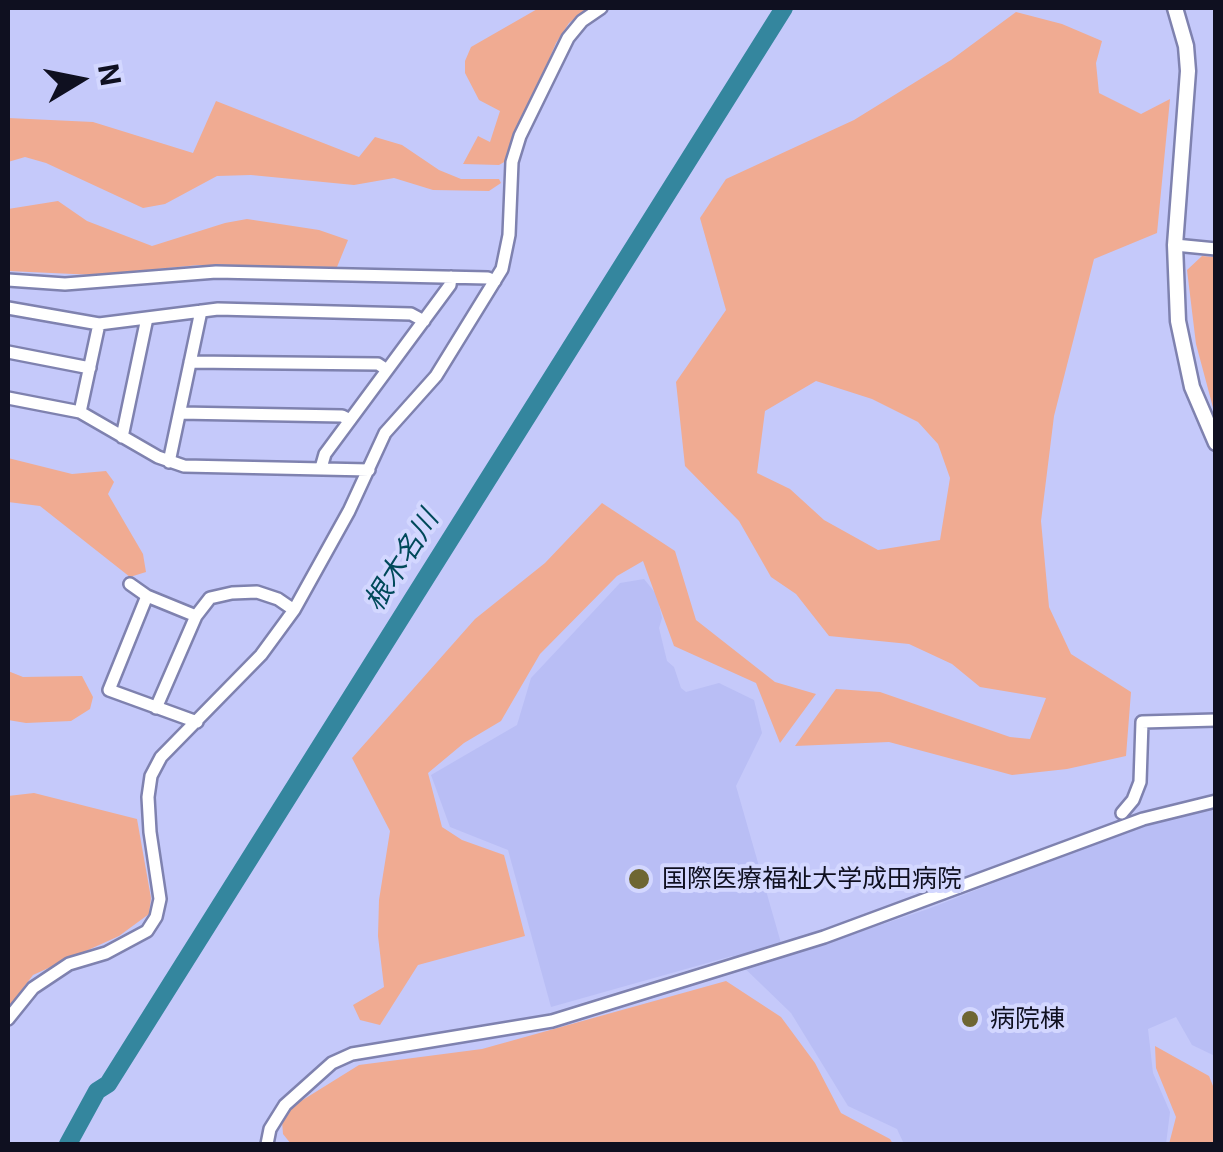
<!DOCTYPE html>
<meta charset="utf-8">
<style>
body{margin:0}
#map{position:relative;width:1223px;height:1152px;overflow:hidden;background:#c5c9fa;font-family:Inter,sans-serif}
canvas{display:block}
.frame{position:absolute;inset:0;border:10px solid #0f1020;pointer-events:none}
.north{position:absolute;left:30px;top:30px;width:100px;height:100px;-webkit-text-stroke:8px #d3d7ff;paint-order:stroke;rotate:80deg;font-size:28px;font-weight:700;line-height:40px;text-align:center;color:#0f1020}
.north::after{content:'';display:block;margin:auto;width:35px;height:45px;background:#0f1020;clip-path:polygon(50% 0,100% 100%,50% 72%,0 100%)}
</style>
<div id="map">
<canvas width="1223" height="1152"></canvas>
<div class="frame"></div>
<div class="north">N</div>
</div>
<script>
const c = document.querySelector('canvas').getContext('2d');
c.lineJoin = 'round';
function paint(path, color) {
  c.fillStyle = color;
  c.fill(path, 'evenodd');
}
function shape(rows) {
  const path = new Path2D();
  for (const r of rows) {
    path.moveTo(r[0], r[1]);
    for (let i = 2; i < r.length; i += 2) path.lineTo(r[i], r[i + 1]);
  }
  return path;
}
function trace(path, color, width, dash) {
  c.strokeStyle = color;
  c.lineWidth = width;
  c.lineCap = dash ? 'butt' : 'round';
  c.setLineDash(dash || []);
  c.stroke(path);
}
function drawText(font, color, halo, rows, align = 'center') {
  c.font = font + ' Inter,"Noto Sans JP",sans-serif';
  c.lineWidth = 8;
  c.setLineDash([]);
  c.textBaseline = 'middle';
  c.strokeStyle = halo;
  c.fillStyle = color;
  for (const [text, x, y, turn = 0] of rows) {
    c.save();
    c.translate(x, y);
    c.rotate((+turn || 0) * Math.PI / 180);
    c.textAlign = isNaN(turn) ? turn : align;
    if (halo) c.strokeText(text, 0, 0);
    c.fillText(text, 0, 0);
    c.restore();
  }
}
paint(shape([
 [644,579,657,595,662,618,659,628,667,661,674,667,681,688,686,692,719,683,754,700,762,733,736,786,785,957,928,909,1141,825,1215,809,1215,1056,1192,1045,1176,1017,1148,1029,1153,1073,1170,1112,1166,1144,904,1144,897,1129,848,1106,791,1013,732,956,551,1007,508,850,450,827,431,775,517,725,531,678,620,583]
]), '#b9bef5');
paint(shape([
 [539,8,588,8,569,23,556,43,506,161,499,165,463,164,478,136,490,142,500,111,479,100,465,73,465,61,471,47],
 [1016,12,1062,24,1102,41,1096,63,1099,93,1141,114,1170,99,1157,233,1094,259,1054,416,1041,521,1049,607,1071,654,1131,692,1126,756,1067,769,1012,775,889,742,795,746,836,689,880,692,1010,737,1030,739,1046,698,980,687,952,664,909,644,829,636,796,594,771,577,739,521,685,466,676,382,726,310,700,218,726,179,854,120,951,60],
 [816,381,872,399,918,422,938,444,950,478,940,540,878,550,824,520,790,489,757,473,765,411],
 [216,101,359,157,375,137,402,145,439,170,461,179,499,179,501,183,489,191,433,190,394,178,354,185,251,175,217,176,165,204,143,208,46,163,25,157,8,162,8,118,93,122,193,153],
 [58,201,87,221,152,246,225,223,247,219,319,230,348,240,337,267,198,265,95,275,8,271,8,209],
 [1202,256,1215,257,1215,415,1196,344,1187,270],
 [8,458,72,474,106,471,114,482,108,494,143,554,146,572,130,577,40,506,8,502],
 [602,503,675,551,696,620,775,682,816,694,780,743,756,683,674,646,643,561,617,576,540,654,501,721,464,743,428,773,442,827,462,840,504,855,525,936,418,965,380,1025,360,1020,353,1005,384,987,378,936,379,900,390,831,352,758,475,619,545,563],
 [8,671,23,677,82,676,93,697,90,709,71,721,26,723,8,720],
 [34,793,137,819,151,898,149,914,119,936,33,975,8,1008,8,796],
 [726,981,781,1017,815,1063,841,1113,890,1139,893,1144,291,1144,283,1134,282,1121,293,1106,359,1065,482,1049],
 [1155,1046,1209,1076,1215,1091,1215,1144,1169,1144,1176,1117,1156,1068]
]), '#f0ab92');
trace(shape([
 [68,1144,97,1091,108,1084,784,8]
]), '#34869e', 18);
const minor = shape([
 [1175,245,1216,249],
 [8,280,65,284,216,272,488,278,495,281],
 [8,308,99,324,218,309,411,314,424,321],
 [8,352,90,368],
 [190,362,378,364,387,370],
 [8,398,80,412,158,457,184,466,369,470],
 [80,412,99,324],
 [180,413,342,416,350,420],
 [122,437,147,318],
 [169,462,201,311],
 [321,468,325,454,450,285,451,277],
 [130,584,147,596,196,616],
 [147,596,109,690,197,722],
 [156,708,196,616,210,598,232,593,257,592,278,599,294,610],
 [1122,813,1133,800,1140,782,1142,722,1216,720],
 [8,1019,33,988,69,964,106,953,147,931,156,917,160,899,150,832,148,797,151,776,161,757,261,655,294,610,349,511,385,433,436,376,502,269,509,235,512,162,520,136,568,38,582,21,601,8],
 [267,1144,270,1129,285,1105,332,1063,352,1054,552,1021,824,937,1143,819,1216,801]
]);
const tertiary = shape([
 [1175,8,1186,46,1188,71,1175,245,1178,321,1192,387,1216,443]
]);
trace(minor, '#7f82af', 16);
trace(tertiary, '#7f82af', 19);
trace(minor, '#fff', 11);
trace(tertiary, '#fff', 14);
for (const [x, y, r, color] of [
 [639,879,12,"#6e6633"],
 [970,1019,10,"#6e6633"]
]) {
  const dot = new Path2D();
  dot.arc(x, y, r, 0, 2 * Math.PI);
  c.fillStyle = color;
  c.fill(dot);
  trace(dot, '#d3d7ff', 4);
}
drawText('25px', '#0f1020', '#d3d7ff', [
 ["国際医療福祉大学成田病院",662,879],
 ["病院棟",990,1019]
], 'left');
drawText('italic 28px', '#00495a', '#d3d7ff', [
 ["根木名川",402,561,-58]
]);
</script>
